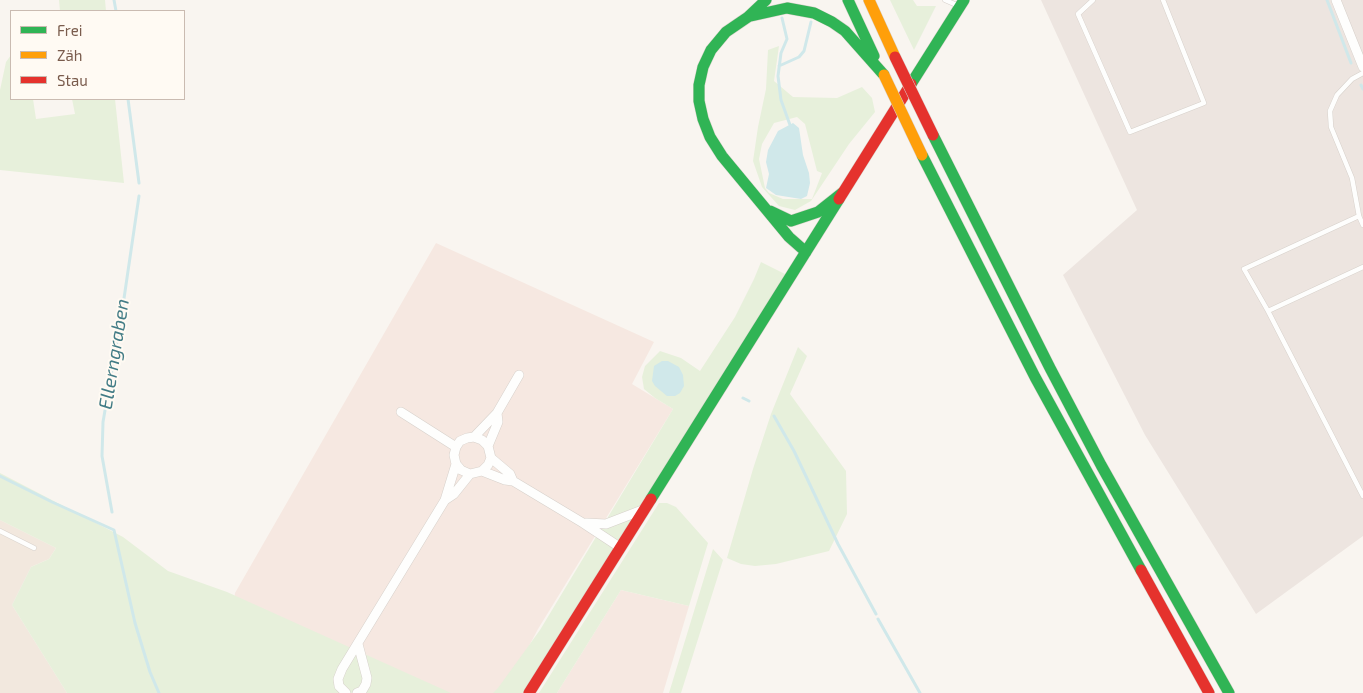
<!DOCTYPE html>
<meta charset="utf-8">
<style>
body{margin:0}
#map{position:relative;width:1363px;height:693px;overflow:hidden;background:#f9f5f0;font-family:"Exo 2",sans-serif}
canvas{display:block}
.legend{position:absolute;left:10px;top:10px;width:175px;height:90px;box-sizing:border-box;background:#fffaf3;border:1px solid #cabbb1;margin:0;padding:6px 9px;list-style:none;font-size:15px;color:#7a5c4d}
.legend li{display:flex;align-items:center;gap:10px;height:25px}
.legend b{width:25px;border:1px solid #cabbb1}
</style>
<div id="map">
<canvas width="1363" height="693"></canvas>
<ul class="legend">
<li><b style="height:6px;background:#30b455"></b>Frei</li>
<li><b style="height:6px;background:#ff9f0a"></b>Zäh</li>
<li><b style="height:6px;background:#e5322d"></b>Stau</li>
</ul>
</div>
<script>
const c = document.querySelector('canvas').getContext('2d');
c.lineJoin = 'round';
function paint(path, color) {
  c.fillStyle = color;
  c.fill(path, 'evenodd');
}
function shape(rows) {
  const path = new Path2D();
  for (const r of rows) {
    path.moveTo(r[0], r[1]);
    for (let i = 2; i < r.length; i += 2) path.lineTo(r[i], r[i + 1]);
  }
  return path;
}
function trace(path, color, width, dash) {
  c.strokeStyle = color;
  c.lineWidth = width;
  c.lineCap = dash ? 'butt' : 'round';
  c.setLineDash(dash || []);
  c.stroke(path);
}
function drawText(font, color, halo, rows, align = 'center') {
  c.font = font + ' "Exo 2",sans-serif';
  c.lineWidth = 4;
  c.setLineDash([]);
  c.textBaseline = 'middle';
  c.strokeStyle = halo;
  c.fillStyle = color;
  for (const [text, x, y, turn = 0] of rows) {
    c.save();
    c.translate(x, y);
    c.rotate((+turn || 0) * Math.PI / 180);
    c.textAlign = isNaN(turn) ? turn : align;
    if (halo) c.strokeText(text, 0, 0);
    c.fillText(text, 0, 0);
    c.restore();
  }
}
paint(shape([
 [0,520,56,548,49,559,31,567,12,605,67,693,0,693]
]), '#f2e8de');
paint(shape([
 [436,243,654,342,632,384,673,409,538,629,504,693,330,693,232,618,235,593],
 [621,590,689,606,663,693,557,693]
]), '#f6e8e1');
paint(shape([
 [1041,0,1363,0,1363,536,1256,614,1145,435,1063,275,1137,210]
]), '#ede5e0');
paint(shape([
 [59,0,105,0,106,11,60,11],
 [890,0,913,0,917,6,936,6,914,50],
 [779,46,774,81,793,97,837,98,862,87,872,98,875,112,849,144,811,201,795,210,779,206,762,187,753,161,758,127,766,89,768,50],
 [797,117,805,124,817,171,822,173,812,199,783,199,769,193,765,188,759,159,762,144,774,123],
 [11,55,11,99,33,99,36,119,75,114,72,99,115,99,124,183,0,170,0,90,6,62],
 [761,262,789,276,528,693,493,693,498,688,540,630,673,409,655,398,644,389,642,377,645,366,660,351,681,358,700,371,735,317,754,279],
 [798,347,807,356,790,394,846,471,847,514,829,551,776,564,755,566,741,564,727,558,753,469,771,414],
 [0,473,123,537,168,571,227,592,451,693,67,693,12,605,31,567,49,559,56,548,0,520],
 [659,503,667,503,676,507,708,543,689,606,621,590,557,693,539,693],
 [713,549,723,560,681,693,669,693]
]), '#e7f0db');
paint(shape([
 [793,123,799,128,803,155,809,173,810,183,807,196,801,199,776,195,766,188,769,174,766,162,768,150,778,131],
 [662,361,668,361,679,367,683,375,684,386,680,393,675,396,667,396,655,386,652,381,654,366]
]), '#d0e8ea');
trace(shape([
 [114,0,116,11],
 [1327,0,1351,63],
 [782,18,787,39,781,53,778,76,781,100,790,125],
 [779,66,799,57,804,51,811,22],
 [1361,85,1363,89],
 [128,99,139,183],
 [743,398,749,401],
 [774,416,794,451,838,544,876,614],
 [0,476,52,502,114,530,135,623,150,672,159,693],
 [112,512,102,456,103,422,122,312,139,196],
 [878,619,920,693]
]), '#d0e8ea', 3);
const lane = shape([
 [945,0,959,6],
 [1093,0,1078,14,1130,132,1204,103,1163,0],
 [1363,73,1352,79,1337,95,1330,111,1331,127,1352,178,1359,216,1363,225],
 [1363,267,1268,311,1363,496],
 [1268,311,1244,269,1359,216],
 [0,531,34,548]
]);
const street = shape([
 [1336,0,1363,67],
 [401,412,456,447],
 [474,437,497,413,519,375],
 [488,446,498,422,497,413],
 [491,458,488,465,482,471,470,474,461,470,456,464,454,455,456,447,460,441,467,438,474,437,482,440,488,446,491,458,510,474,513,481],
 [482,471,505,480,513,481,583,523,621,548],
 [445,500,454,494,470,474],
 [586,523,606,524,645,509],
 [346,693,339,686,338,679,342,669,445,500,456,464],
 [357,693,362,691,366,684,367,678,358,644]
]);
const fast = shape([
 [766,0,748,17,726,32,711,50,703,67,699,85,699,101,703,119,710,137,722,156,789,237,806,252],
 [848,0,874,56],
 [751,16,787,8,814,13,832,22,845,31,884,75],
 [911,84,964,0],
 [933,135,1050,368,1101,465,1229,693],
 [922,155,1035,377,1141,570],
 [770,211,791,221,818,212,842,193],
 [651,499,839,199]
]);
const slow = shape([
 [869,0,895,57]
]);
const jam = shape([
 [839,199,911,84],
 [1141,570,1209,693],
 [529,693,651,499]
]);
trace(lane, '#d7d1cb', 5.5);
trace(street, '#d7d1cb', 10);
trace(fast, '#d9d2cb', 12);
trace(slow, '#d9d2cb', 12);
trace(jam, '#d9d2cb', 12);
trace(lane, '#fefefd', 4.5);
trace(street, '#fefefd', 9);
trace(fast, '#30b455', 11);
trace(slow, '#ff9f0a', 11);
trace(jam, '#e5322d', 11);
const slowBridge = shape([
 [884,75,922,155]
]);
const jamBridge = shape([
 [895,57,933,135]
]);
trace(slowBridge, '#dad1cc', 12, []);
trace(jamBridge, '#dad1cc', 12, []);
trace(slowBridge, '#ff9f0a', 11);
trace(jamBridge, '#e5322d', 11);
drawText('italic 19px', '#437c86', '#fffaf3', [
 ["Ellerngraben",114,354,-81]
]);
</script>
